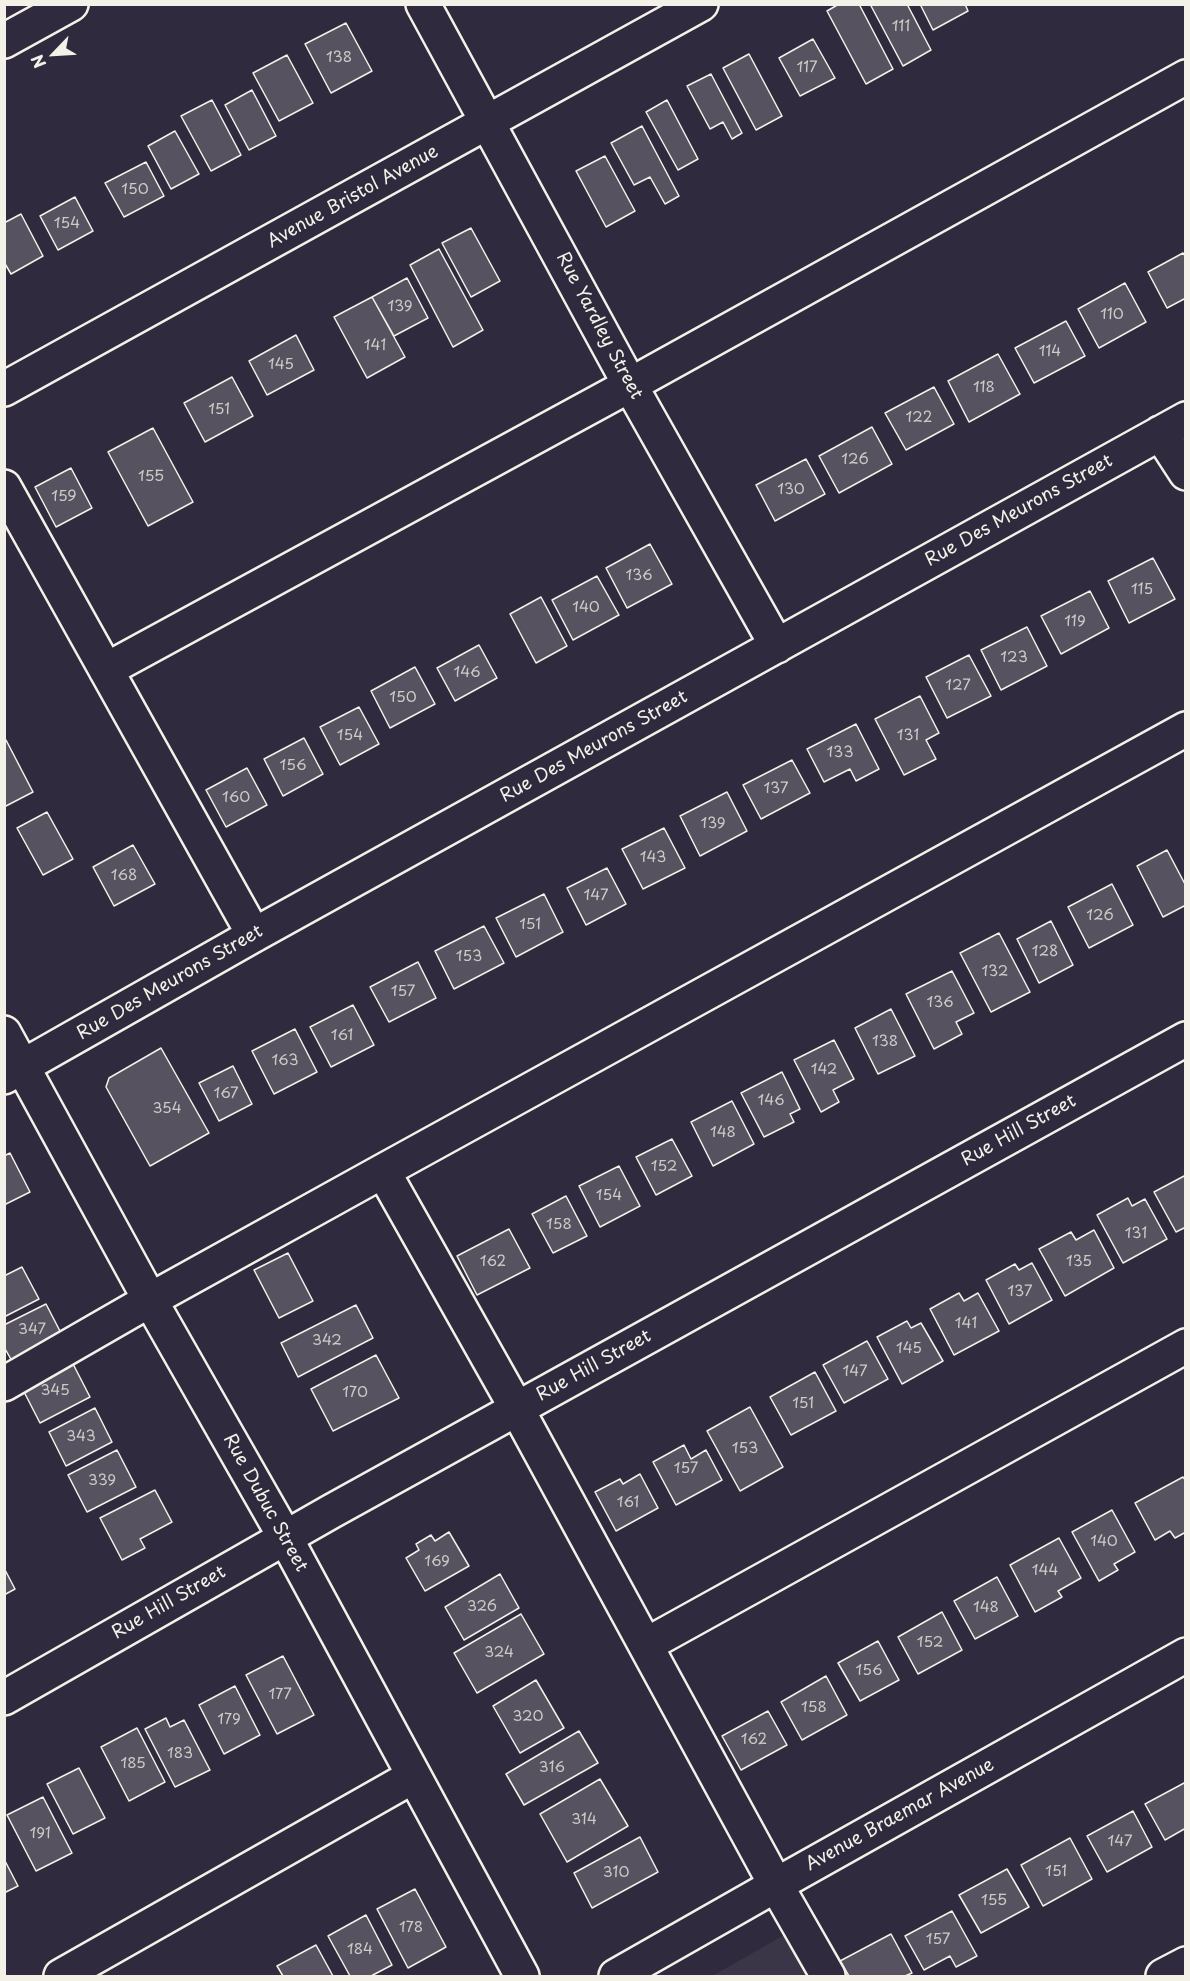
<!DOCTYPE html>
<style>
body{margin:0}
#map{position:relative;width:1190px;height:1981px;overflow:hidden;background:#2f2a3d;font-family:"Playpen Sans",sans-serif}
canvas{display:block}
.frame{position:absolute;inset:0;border:6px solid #f4f1e8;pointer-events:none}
.north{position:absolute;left:24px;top:24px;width:60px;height:60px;-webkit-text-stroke:4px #2f2a3d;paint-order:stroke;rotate:245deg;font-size:16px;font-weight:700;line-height:24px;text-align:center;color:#f4f1e8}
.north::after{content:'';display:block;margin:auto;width:21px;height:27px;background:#f4f1e8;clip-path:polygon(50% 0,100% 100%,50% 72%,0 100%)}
</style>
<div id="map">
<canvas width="1190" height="1981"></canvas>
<div class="frame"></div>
<div class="north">N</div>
</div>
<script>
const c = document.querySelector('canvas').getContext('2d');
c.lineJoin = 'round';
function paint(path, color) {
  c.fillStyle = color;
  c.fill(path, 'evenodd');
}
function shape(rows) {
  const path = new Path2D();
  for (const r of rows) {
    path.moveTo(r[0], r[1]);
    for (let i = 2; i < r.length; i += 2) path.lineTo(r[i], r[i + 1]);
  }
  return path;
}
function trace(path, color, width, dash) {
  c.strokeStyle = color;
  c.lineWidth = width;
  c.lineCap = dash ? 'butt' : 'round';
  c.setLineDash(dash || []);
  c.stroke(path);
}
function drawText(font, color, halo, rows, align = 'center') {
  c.font = font + ' "Playpen Sans",sans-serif';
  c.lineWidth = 5;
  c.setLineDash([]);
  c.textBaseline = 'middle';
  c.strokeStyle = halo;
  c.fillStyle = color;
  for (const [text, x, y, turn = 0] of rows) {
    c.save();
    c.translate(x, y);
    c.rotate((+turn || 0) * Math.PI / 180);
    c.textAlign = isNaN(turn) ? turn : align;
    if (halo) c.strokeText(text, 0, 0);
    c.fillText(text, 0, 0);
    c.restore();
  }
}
paint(shape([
 [793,1930,820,1976,712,1976]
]), '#3b3647');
const building = shape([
 [839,4,859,4,893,69,866,84,827,11,839,4],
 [870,4,907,4,931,50,903,66,870,4],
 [920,4,965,4,968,11,933,30,920,4],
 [346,23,372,71,331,93,305,44,346,23],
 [813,39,835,78,800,96,779,58,813,39],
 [749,54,782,116,756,130,723,68,749,54],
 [287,55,313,103,279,121,253,73,287,55],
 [711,74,742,133,732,139,723,122,710,129,687,86,711,74],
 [252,90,276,136,249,150,225,105,252,90],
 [212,100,241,155,211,171,181,116,212,100],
 [667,100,698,159,678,170,646,112,667,100],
 [642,126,679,196,665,204,650,177,634,185,611,143,642,126],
 [175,131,199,174,171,189,148,146,175,131],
 [605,156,635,211,606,227,576,171,605,156],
 [146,162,164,196,124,217,105,183,146,162],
 [75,197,93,231,58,250,40,216,75,197],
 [21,214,43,256,11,274,4,262,4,223,21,214],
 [471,228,500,281,471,297,442,243,471,228],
 [439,249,483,330,453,347,410,265,439,249],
 [1183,253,1186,257,1186,298,1167,308,1148,272,1183,253],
 [407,278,428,318,394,336,372,297,407,278],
 [1125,283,1146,322,1099,348,1078,309,1125,283],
 [372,297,405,357,367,378,334,317,372,297],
 [1066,321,1085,356,1034,383,1015,348,1066,321],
 [296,335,314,370,267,395,249,361,296,335],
 [998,354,1020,394,969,422,948,381,998,354],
 [232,377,253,416,205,442,184,403,232,377],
 [934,387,954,424,906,450,885,413,934,387],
 [872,427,892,464,839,493,819,456,872,427],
 [153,428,193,502,148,526,108,452,153,428],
 [806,459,825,494,775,521,756,485,806,459],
 [71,468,92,508,56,527,35,487,71,468],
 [650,544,672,584,627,608,606,568,650,544],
 [1153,558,1175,599,1129,623,1108,581,1153,558],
 [597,576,619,615,573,640,552,600,597,576],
 [1090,591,1109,628,1061,654,1041,616,1090,591],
 [541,597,567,646,536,663,510,614,541,597],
 [1027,627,1047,666,1001,690,981,650,1027,627],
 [479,645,497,678,455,701,437,668,479,645],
 [969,655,991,696,947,718,926,677,969,655],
 [415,667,435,704,390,728,371,691,415,667],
 [920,696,939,733,926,740,936,759,904,775,875,719,920,696],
 [359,707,379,744,340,765,320,727,359,707],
 [856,724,879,769,856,781,850,769,824,782,807,749,856,724],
 [304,738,323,774,283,796,264,759,304,738],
 [6,740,33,792,4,807,4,741,6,740],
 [792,760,810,793,761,819,743,785,792,760],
 [247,768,267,805,226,827,206,790,247,768],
 [727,792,747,831,700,856,680,816,727,792],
 [47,812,73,859,43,875,17,828,47,812],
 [664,828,685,868,643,889,622,849,664,828],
 [133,845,155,884,114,906,93,867,133,845],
 [1167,850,1186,886,1186,905,1163,917,1137,866,1167,850],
 [607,868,626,904,586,925,567,888,607,868],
 [1112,884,1133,925,1089,948,1068,907,1112,884],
 [544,894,563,932,516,957,496,918,544,894],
 [1051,921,1073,965,1039,983,1017,939,1051,921],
 [484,926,504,963,454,989,435,951,484,926],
 [999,933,1030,992,991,1012,960,953,999,933],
 [418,962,436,998,389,1022,370,987,418,962],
 [952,971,974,1013,956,1022,962,1034,934,1049,906,994,952,971],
 [353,1005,374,1045,331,1067,310,1027,353,1005],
 [891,1009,915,1056,878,1074,855,1028,891,1009],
 [295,1029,317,1072,274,1094,252,1051,295,1029],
 [834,1040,854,1079,833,1090,839,1102,821,1112,794,1060,834,1040],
 [161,1048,209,1133,150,1166,106,1087,109,1078,161,1048],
 [233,1066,252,1104,219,1121,199,1083,233,1066],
 [782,1072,800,1109,790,1114,794,1122,764,1137,741,1093,782,1072],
 [732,1101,754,1144,713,1166,691,1122,732,1101],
 [672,1139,692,1176,656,1195,636,1157,672,1139],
 [10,1153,30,1192,4,1205,4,1156,10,1153],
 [619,1166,640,1206,600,1227,579,1186,619,1166],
 [1186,1175,1186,1227,1176,1232,1154,1192,1186,1175],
 [566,1196,587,1236,553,1253,532,1214,566,1196],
 [1128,1198,1132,1206,1145,1199,1167,1239,1123,1263,1097,1215,1128,1198],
 [509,1229,530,1268,477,1295,457,1256,509,1229],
 [1094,1230,1114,1268,1065,1296,1039,1249,1071,1232,1076,1240,1094,1230],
 [288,1253,313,1301,279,1318,254,1270,288,1253],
 [1032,1263,1052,1300,1009,1324,986,1280,1015,1264,1019,1270,1032,1263],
 [22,1267,39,1299,4,1317,4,1276,22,1267],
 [959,1293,964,1301,978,1293,999,1331,954,1355,930,1309,959,1293],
 [46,1304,62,1335,12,1361,4,1347,4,1325,46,1304],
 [356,1305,373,1338,298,1377,281,1343,356,1305],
 [907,1321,911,1328,921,1323,943,1361,902,1384,877,1337,907,1321],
 [867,1341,888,1379,844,1403,823,1365,867,1341],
 [376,1355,399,1398,333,1431,311,1389,376,1355],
 [71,1360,90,1397,40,1423,21,1386,71,1360],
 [815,1372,836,1411,791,1435,770,1397,815,1372],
 [750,1407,783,1467,740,1491,707,1431,750,1407],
 [95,1408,112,1442,66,1466,49,1432,95,1408],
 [684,1445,691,1459,706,1450,722,1480,676,1505,653,1462,684,1445],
 [117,1450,136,1487,87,1512,68,1475,117,1450],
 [640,1474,658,1508,616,1531,595,1492,620,1479,623,1484,640,1474],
 [1183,1477,1186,1481,1186,1532,1175,1538,1170,1531,1155,1540,1135,1503,1183,1477],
 [155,1490,172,1522,140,1539,145,1548,122,1560,100,1518,155,1490],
 [1112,1510,1135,1552,1114,1564,1118,1570,1099,1581,1072,1532,1112,1510],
 [449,1532,469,1566,425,1591,406,1558,419,1550,416,1544,431,1535,435,1541,449,1532],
 [1059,1538,1081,1578,1058,1591,1062,1597,1035,1612,1010,1565,1059,1538],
 [4,1568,15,1589,4,1595,4,1568],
 [500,1574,519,1608,464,1640,445,1607,500,1574],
 [997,1577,1018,1616,975,1639,954,1601,997,1577],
 [942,1612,962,1650,918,1674,898,1637,942,1612],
 [521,1614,544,1654,477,1693,454,1653,521,1614],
 [878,1641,899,1680,860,1701,838,1663,878,1641],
 [283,1656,314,1715,277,1734,246,1675,283,1656],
 [826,1676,847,1715,802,1740,781,1702,826,1676],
 [536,1680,564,1728,520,1753,493,1706,536,1680],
 [235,1686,260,1735,224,1754,199,1705,235,1686],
 [768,1711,787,1745,741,1770,722,1736,768,1711],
 [166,1718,170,1727,184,1720,210,1770,175,1787,145,1729,166,1718],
 [137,1728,165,1782,129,1801,101,1747,137,1728],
 [579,1731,598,1763,524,1805,506,1774,579,1731],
 [79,1768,105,1818,73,1834,47,1784,79,1768],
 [600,1779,628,1826,567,1862,540,1814,600,1779],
 [1186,1782,1186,1828,1165,1840,1145,1804,1186,1782],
 [43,1797,72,1853,36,1871,7,1815,43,1797],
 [1133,1811,1152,1847,1107,1872,1087,1836,1133,1811],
 [640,1837,658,1872,592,1908,574,1873,640,1837],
 [1070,1838,1092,1879,1043,1906,1021,1865,1070,1838],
 [4,1859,18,1886,4,1893,4,1859],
 [1007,1869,1029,1907,981,1933,959,1895,1007,1869],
 [415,1889,446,1947,408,1968,377,1909,415,1889],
 [952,1911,977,1956,956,1967,950,1956,924,1970,905,1936,952,1911],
 [366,1915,392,1965,371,1976,350,1976,328,1936,366,1915],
 [891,1934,912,1973,905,1976,849,1976,840,1961,891,1934],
 [316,1945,333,1976,283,1976,277,1966,316,1945]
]);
paint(building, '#56525f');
trace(building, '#f4f1e8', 1.5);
const minor = shape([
 [423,4,630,385,777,646],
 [4,41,71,4],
 [4,389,701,4],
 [1160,433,1186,473],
 [4,487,254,935],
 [106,670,630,385,1186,77],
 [4,1033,150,1300,285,1537,522,1976],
 [4,1077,254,935,1186,419],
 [383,1171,517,1409,776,1885,828,1976],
 [4,1384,150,1300,383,1171,1186,729],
 [646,1645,1186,1346],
 [4,1698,332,1511,1186,1039],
 [61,1976,412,1777],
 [616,1976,776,1885,1186,1655],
 [1163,1976,1186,1964]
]);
trace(minor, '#f4f1e8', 38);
trace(minor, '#2f2a3d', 33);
drawText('15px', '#ccc9c6', null, [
 ["111",901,27],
 ["138",339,58],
 ["117",807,68],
 ["150",135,190],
 ["154",67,224],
 ["139",400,307],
 ["110",1112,315],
 ["141",375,346],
 ["114",1050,352],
 ["145",281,365],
 ["118",984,388],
 ["151",219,410],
 ["122",919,418],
 ["126",855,460],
 ["155",151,477],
 ["130",791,490],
 ["159",64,497],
 ["136",639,576],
 ["115",1142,590],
 ["140",586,608],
 ["119",1075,622],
 ["123",1014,658],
 ["146",467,673],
 ["127",958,686],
 ["150",403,698],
 ["154",350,736],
 ["131",908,736],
 ["133",840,753],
 ["156",293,766],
 ["137",776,789],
 ["160",236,798],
 ["139",713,824],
 ["143",653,858],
 ["168",124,876],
 ["147",596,896],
 ["126",1100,916],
 ["151",530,925],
 ["128",1045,952],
 ["153",469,957],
 ["132",995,972],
 ["157",403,992],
 ["136",940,1003],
 ["161",342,1036],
 ["138",885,1042],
 ["163",285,1061],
 ["142",824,1070],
 ["167",226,1094],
 ["146",771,1101],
 ["354",167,1109],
 ["148",723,1133],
 ["152",664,1167],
 ["154",609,1196],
 ["158",559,1225],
 ["131",1136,1234],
 ["162",493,1262],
 ["135",1079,1262],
 ["137",1020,1292],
 ["141",966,1324],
 ["347",32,1330],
 ["342",327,1341],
 ["145",909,1349],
 ["147",855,1372],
 ["345",55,1391],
 ["170",355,1393],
 ["151",803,1404],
 ["343",81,1437],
 ["153",745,1449],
 ["157",686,1469],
 ["339",102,1481],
 ["161",628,1503],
 ["140",1104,1542],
 ["169",437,1562],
 ["144",1045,1571],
 ["326",482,1607],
 ["148",986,1608],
 ["152",930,1643],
 ["324",499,1653],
 ["156",869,1671],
 ["177",280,1695],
 ["158",814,1708],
 ["320",528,1717],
 ["179",229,1720],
 ["162",754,1740],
 ["183",180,1754],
 ["185",133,1764],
 ["316",552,1768],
 ["314",584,1820],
 ["191",40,1834],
 ["147",1120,1842],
 ["151",1056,1872],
 ["310",616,1873],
 ["155",994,1901],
 ["178",411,1928],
 ["157",938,1940],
 ["184",360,1950]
]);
drawText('18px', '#f4f1e8', '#2f2a3d', [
 ["Avenue Bristol Avenue",353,197,-29],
 ["Rue Yardley Street",599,326,62],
 ["Rue Des Meurons Street",1019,511,-29],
 ["Rue Des Meurons Street",594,747,-29],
 ["Rue Des Meurons Street",170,983,-30],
 ["Rue Hill Street",1019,1131,-29],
 ["Rue Hill Street",594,1366,-29],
 ["Rue Dubuc Street",265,1503,61],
 ["Rue Hill Street",169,1603,-30],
 ["Avenue Braemar Avenue",900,1815,-29]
]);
</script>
